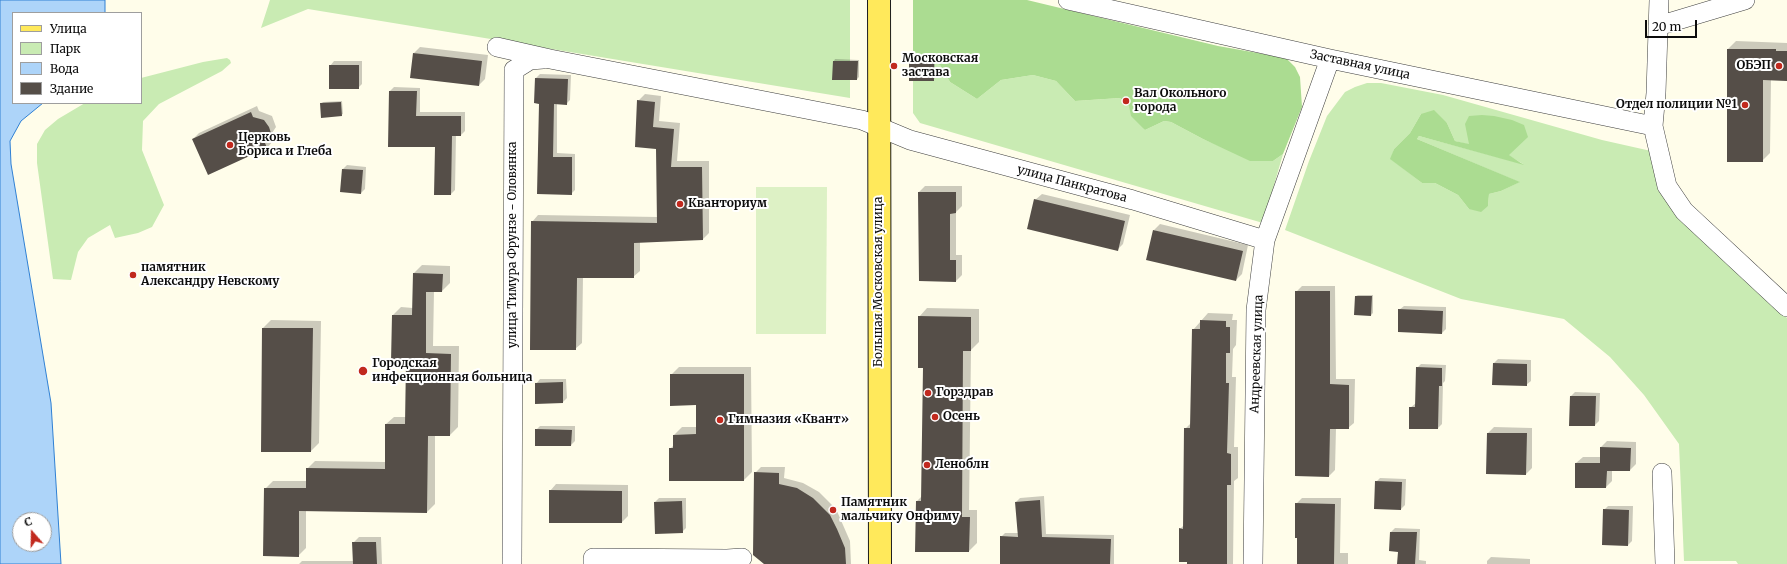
<!DOCTYPE html>
<meta charset="utf-8">
<style>
body{margin:0}
#map{position:relative;width:1787px;height:564px;overflow:hidden;background:#fffdea;font-family:Merriweather,serif}
canvas{display:block}
.legend{position:absolute;left:12px;top:12px;width:130px;height:92px;box-sizing:border-box;background:#fff;border:1px solid #9e9e9e;margin:0;padding:5px 7px;list-style:none;font-size:12px;color:#0c0c0c}
.legend li{display:flex;align-items:center;gap:8px;height:20px}
.legend b{width:20px;border:1px solid #9e9e9e}
.north{position:absolute;left:12px;top:512px;width:40px;height:40px;box-sizing:border-box;background:#fff;border:1px solid #9e9e9e;border-radius:50%;rotate:340deg;font-size:11px;font-weight:700;line-height:16px;text-align:center;color:#0c0c0c}
.north::after{content:'';display:block;margin:auto;width:14px;height:18px;background:#c1291e;clip-path:polygon(50% 0,100% 100%,50% 72%,0 100%)}
.scale{position:absolute;left:1645px;top:20px;width:52px;height:18px;box-sizing:border-box;border:2px solid #0c0c0c;border-top:0;padding-left:5px;font-size:12px;line-height:14px;white-space:nowrap;color:#0c0c0c;-webkit-text-stroke:3px #fff;paint-order:stroke}
</style>
<div id="map">
<canvas width="1787" height="564"></canvas>
<ul class="legend">
<li><b style="height:5px;background:#ffe95b"></b>Улица</li>
<li><b style="height:11px;background:#c9ebb3"></b>Парк</li>
<li><b style="height:11px;background:#add4f9"></b>Вода</li>
<li><b style="height:11px;background:#554e48"></b>Здание</li>
</ul>
<div class="north">С</div>
<div class="scale">20 m</div>
</div>
<script>
const c = document.querySelector('canvas').getContext('2d');
c.lineJoin = 'round';
function paint(path, color) {
  c.fillStyle = color;
  c.fill(path, 'evenodd');
}
function shape(rows) {
  const path = new Path2D();
  for (const r of rows) {
    path.moveTo(r[0], r[1]);
    for (let i = 2; i < r.length; i += 2) path.lineTo(r[i], r[i + 1]);
  }
  return path;
}
function trace(path, color, width, dash) {
  c.strokeStyle = color;
  c.lineWidth = width;
  c.lineCap = dash ? 'butt' : 'round';
  c.setLineDash(dash || []);
  c.stroke(path);
}
function drawText(font, color, halo, rows, align = 'center') {
  c.font = font + ' Merriweather,serif';
  c.lineWidth = 4;
  c.setLineDash([]);
  c.textBaseline = 'middle';
  c.strokeStyle = halo;
  c.fillStyle = color;
  for (const [text, x, y, turn = 0] of rows) {
    c.save();
    c.translate(x, y);
    c.rotate((+turn || 0) * Math.PI / 180);
    c.textAlign = isNaN(turn) ? turn : align;
    if (halo) c.strokeText(text, 0, 0);
    c.fillText(text, 0, 0);
    c.restore();
  }
}
paint(shape([
 [270,0,850,0,850,98,308,9,261,28],
 [913,57,940,65,950,82,977,99,1001,80,1033,75,1056,81,1075,101,1120,98,1129,106,1145,130,1164,121,1171,122,1203,139,1226,149,1273,161,1283,154,1263,223,920,123,913,113],
 [227,58,230,60,231,63,222,71,159,104,143,121,142,150,164,205,152,227,138,233,115,238,110,225,88,238,78,252,71,280,53,279,37,163,37,144,45,130,58,119,85,103,141,103,141,78,203,62],
 [1367,83,1381,83,1443,95,1602,140,1651,151,1711,245,1787,318,1787,564,1738,564,1736,561,1684,561,1679,444,1644,395,1610,357,1564,319,1461,299,1285,230,1309,161,1327,116,1345,92,1355,87],
 [1421,114,1447,123,1455,141,1508,155,1523,164,1419,136,1417,139,1519,182,1501,191,1489,194,1488,206,1469,209,1458,195,1435,183,1422,183,1391,159,1394,149,1410,133]
]), '#c9ebb3');
paint(shape([
 [913,0,1027,0,1218,46,1286,58,1295,67,1300,77,1302,107,1283,154,1273,161,1250,161,1203,139,1171,122,1164,121,1145,130,1131,116,1129,106,1120,98,1075,101,1056,81,1033,75,1001,80,977,99,950,82,940,65,913,57],
 [1434,110,1447,123,1455,141,1469,144,1465,124,1469,116,1482,115,1494,116,1512,120,1524,125,1528,137,1509,155,1524,165,1419,136,1417,139,1520,182,1501,191,1489,194,1488,206,1481,212,1469,209,1458,195,1435,183,1422,183,1390,159,1394,149,1410,133,1421,114]
]), '#abdc91');
paint(shape([
 [756,187,827,187,826,334,756,334]
]), '#ddf1c5');
const water = shape([
 [0,0,105,0,105,13,13,13,13,103,43,103,21,121,10,141,11,164,51,403,61,564,0,564,0,0],
 [20,520,44,520,44,544,20,544,20,520]
]);
paint(water, '#add4f9');
trace(water, '#3080d3', 1);
paint(shape([
 [1736,41,1787,43,1787,80,1771,79,1770,153,1762,161,1728,49],
 [420,47,488,55,485,79,479,85,414,53],
 [835,59,859,60,859,77,857,79,834,61],
 [334,61,362,61,362,84,358,88,330,66],
 [912,61,935,61,935,78,933,80,910,63],
 [540,74,571,75,570,100,566,104,557,103,557,153,575,154,575,190,571,194,538,193,540,103,536,78],
 [394,87,420,88,420,112,465,112,465,131,461,135,456,135,455,190,451,194,436,146,390,91],
 [645,94,661,96,659,121,680,123,677,161,709,161,709,233,703,239,640,242,640,271,633,277,583,277,582,343,575,349,532,222,538,215,658,217,657,148,638,101],
 [342,101,343,114,341,115,321,104,323,102],
 [257,106,259,111,272,116,276,127,270,136,273,141,267,148,193,139,199,133],
 [347,165,366,167,365,189,361,193,343,169],
 [925,186,962,186,962,206,956,212,956,255,962,255,962,275,956,281,919,192],
 [1042,194,1130,215,1123,244,1117,250,1035,200],
 [1160,224,1248,245,1242,274,1236,280,1154,230],
 [422,265,450,266,450,283,442,291,434,291,433,346,459,346,458,427,450,435,435,435,435,504,427,512,306,510,306,548,298,556,265,489,273,481,307,481,307,469,315,461,386,462,386,424,394,417,406,417,407,361,393,315,401,307,413,308,414,273],
 [1302,286,1335,286,1336,379,1355,379,1354,423,1348,428,1336,428,1335,470,1329,476,1296,475,1296,292],
 [1358,295,1373,295,1373,313,1371,315,1356,296],
 [1404,306,1446,307,1446,329,1442,333,1399,310],
 [927,308,979,309,979,342,971,350,969,510,977,510,977,543,969,551,917,501,922,496,924,367,919,317],
 [1208,313,1233,314,1232,320,1237,320,1236,345,1233,349,1232,377,1236,377,1234,447,1238,447,1238,478,1234,481,1233,564,1188,564,1180,529,1184,525,1185,429,1192,422,1193,330],
 [271,320,321,321,319,443,311,451,263,328],
 [1498,359,1531,360,1531,381,1526,385,1494,363],
 [1421,364,1446,365,1445,381,1443,383,1442,424,1438,428,1410,408,1416,403,1417,368],
 [679,367,751,367,752,472,744,480,670,449,674,445,674,435,682,427,697,427,697,404,671,375],
 [540,379,566,379,567,398,563,402,536,384],
 [1575,392,1600,393,1599,421,1595,425,1571,396],
 [540,426,575,426,575,441,571,445,536,430],
 [1494,427,1532,428,1532,468,1526,474,1488,433],
 [1607,441,1636,442,1636,464,1630,470,1612,470,1612,481,1606,487,1576,463,1583,457,1601,457,1601,447],
 [761,467,785,467,784,478,803,483,819,492,836,509,850,541,851,564,765,564,755,473],
 [1380,478,1406,479,1405,505,1401,509,1376,482],
 [556,484,628,485,628,516,622,522,550,491],
 [1044,496,1046,534,1114,535,1114,564,1001,564,1001,537,1005,533,1018,533,1016,502,1020,498],
 [659,498,686,498,686,528,682,532,655,502],
 [1302,498,1341,498,1340,553,1348,553,1348,564,1298,564,1298,537,1296,504],
 [1608,506,1633,506,1632,541,1628,545,1604,510],
 [1395,528,1420,529,1419,560,1426,561,1426,564,1398,564,1399,551,1390,550,1391,532],
 [359,537,381,537,382,564,299,564,302,561,354,561,353,543],
 [1491,557,1530,559,1530,564,1487,564,1487,561]
]), '#0003');
paint(shape([
 [1727,49,1776,49,1776,51,1787,51,1787,81,1763,80,1763,162,1727,162],
 [413,53,482,61,479,86,410,78],
 [833,61,858,61,857,80,832,80],
 [909,62,934,62,934,81,909,81],
 [329,65,359,65,359,89,329,89],
 [535,78,568,79,567,105,554,104,553,157,572,157,572,195,537,194,539,104,534,103],
 [389,91,417,91,416,116,461,116,461,136,452,136,451,195,434,195,435,147,388,147],
 [637,100,655,102,653,127,674,129,671,167,702,167,703,240,634,243,634,278,577,278,576,350,530,350,531,221,657,223,656,149,635,147],
 [341,102,342,116,321,118,320,103],
 [251,112,253,117,264,120,269,127,271,133,265,143,267,148,208,175,192,139],
 [342,169,363,170,361,194,340,192],
 [918,192,956,192,956,213,950,214,950,260,956,260,956,282,919,281],
 [1034,199,1125,221,1118,251,1027,229],
 [1153,230,1243,251,1236,281,1146,260],
 [413,273,443,274,442,292,426,292,426,353,451,354,450,436,428,436,427,513,299,511,299,557,263,556,264,488,306,488,306,468,385,469,385,424,405,424,406,362,391,362,392,315,412,315],
 [1295,291,1330,291,1330,384,1349,385,1349,429,1330,429,1329,477,1295,476],
 [1355,296,1372,296,1371,316,1354,315],
 [1398,309,1443,311,1442,334,1398,332],
 [918,316,971,317,971,351,963,351,962,517,970,517,969,552,915,552,916,501,921,501,923,368,918,368],
 [1200,320,1226,321,1226,327,1230,327,1230,353,1226,353,1226,383,1229,383,1227,453,1231,454,1231,485,1227,485,1227,564,1187,564,1187,562,1179,562,1179,528,1183,529,1184,428,1190,428,1192,329,1200,329],
 [262,328,313,328,311,452,261,452],
 [1493,363,1527,364,1527,386,1492,385],
 [1416,367,1442,368,1442,386,1439,386,1438,429,1409,429,1409,407,1415,407],
 [670,374,744,374,744,481,669,481,669,448,673,448,673,435,696,434,696,405,670,406],
 [563,382,563,403,535,404,535,383],
 [1570,396,1596,396,1595,426,1569,426],
 [535,429,572,430,571,446,535,446],
 [1487,433,1527,433,1526,475,1486,474],
 [1600,447,1631,448,1630,471,1607,471,1606,488,1575,488,1575,463,1600,463],
 [754,472,779,473,779,484,797,488,813,498,830,515,837,529,845,548,846,564,764,564,753,555],
 [1375,481,1402,482,1401,510,1374,509],
 [549,490,622,491,622,523,549,523],
 [1040,500,1042,537,1111,539,1110,564,1000,564,1000,536,1018,537,1015,502],
 [682,501,683,533,655,534,654,502],
 [1295,503,1335,504,1334,564,1297,564,1297,538,1295,538],
 [1603,509,1629,510,1628,546,1602,545],
 [1390,532,1417,532,1415,564,1397,564,1398,552,1389,551],
 [352,542,376,542,377,564,353,564]
]), '#554e48');
const minor = shape([
 [1068,0,1330,59,1653,126],
 [1659,0,1656,93,1653,126,1667,186,1684,211,1787,307],
 [1658,26,1745,0],
 [497,47,550,59,862,120,910,140,1133,200,1265,240],
 [1662,473,1665,564],
 [512,564,514,70,530,60,543,59],
 [593,564,593,558,727,559,742,558],
 [1253,564,1256,310,1265,240,1330,59]
]);
const major = shape([
 [879,0,880,564]
]);
trace(minor, '#3f3f3f', 20);
trace(major, '#1d1d1d', 24);
trace(minor, '#fff', 19);
trace(major, '#ffe95b', 22);
for (const [x, y, r, color] of [
 [894,66,4,"#c1291e"],
 [1779,66,4,"#c1291e"],
 [1126,101,4,"#c1291e"],
 [1745,105,4,"#c1291e"],
 [230,145,4,"#c1291e"],
 [680,204,4,"#c1291e"],
 [133,275,4,"#c1291e"],
 [363,371,5,"#c1291e"],
 [928,393,4,"#c1291e"],
 [935,417,4,"#c1291e"],
 [720,420,4,"#c1291e"],
 [927,465,4,"#c1291e"],
 [833,510,4,"#c1291e"]
]) {
  const dot = new Path2D();
  dot.arc(x, y, r, 0, 2 * Math.PI);
  c.fillStyle = color;
  c.fill(dot);
  trace(dot, '#fff', 1.5);
}
drawText('bold 12px', '#0c0c0c', '#fff', [
 ["Московская",902,59],
 ["застава",902,73],
 ["ОБЭП",1771,66,"right"],
 ["Вал Окольного",1134,94],
 ["города",1134,108],
 ["Отдел полиции №1",1737,105,"right"],
 ["Церковь",238,138],
 ["Бориса и Глеба",238,152],
 ["Кванториум",688,204],
 ["памятник",141,268],
 ["Александру Невскому",141,282],
 ["Городская",372,364],
 ["инфекционная больница",372,378],
 ["Горздрав",936,393],
 ["Осень",943,417],
 ["Гимназия «Квант»",728,420],
 ["Леноблн",935,465],
 ["Памятник",841,503],
 ["мальчику Онфиму",841,517]
], 'left');
drawText('12px', '#0c0c0c', '#fff', [
 ["Заставная улица",1360,65,12],
 ["улица Панкратова",1072,184,15],
 ["улица Тимура Фрунзе - Оловянка",513,245,-90],
 ["Большая Московская улица",879,282,-90],
 ["Андреевская улица",1257,354,-88]
]);
</script>
